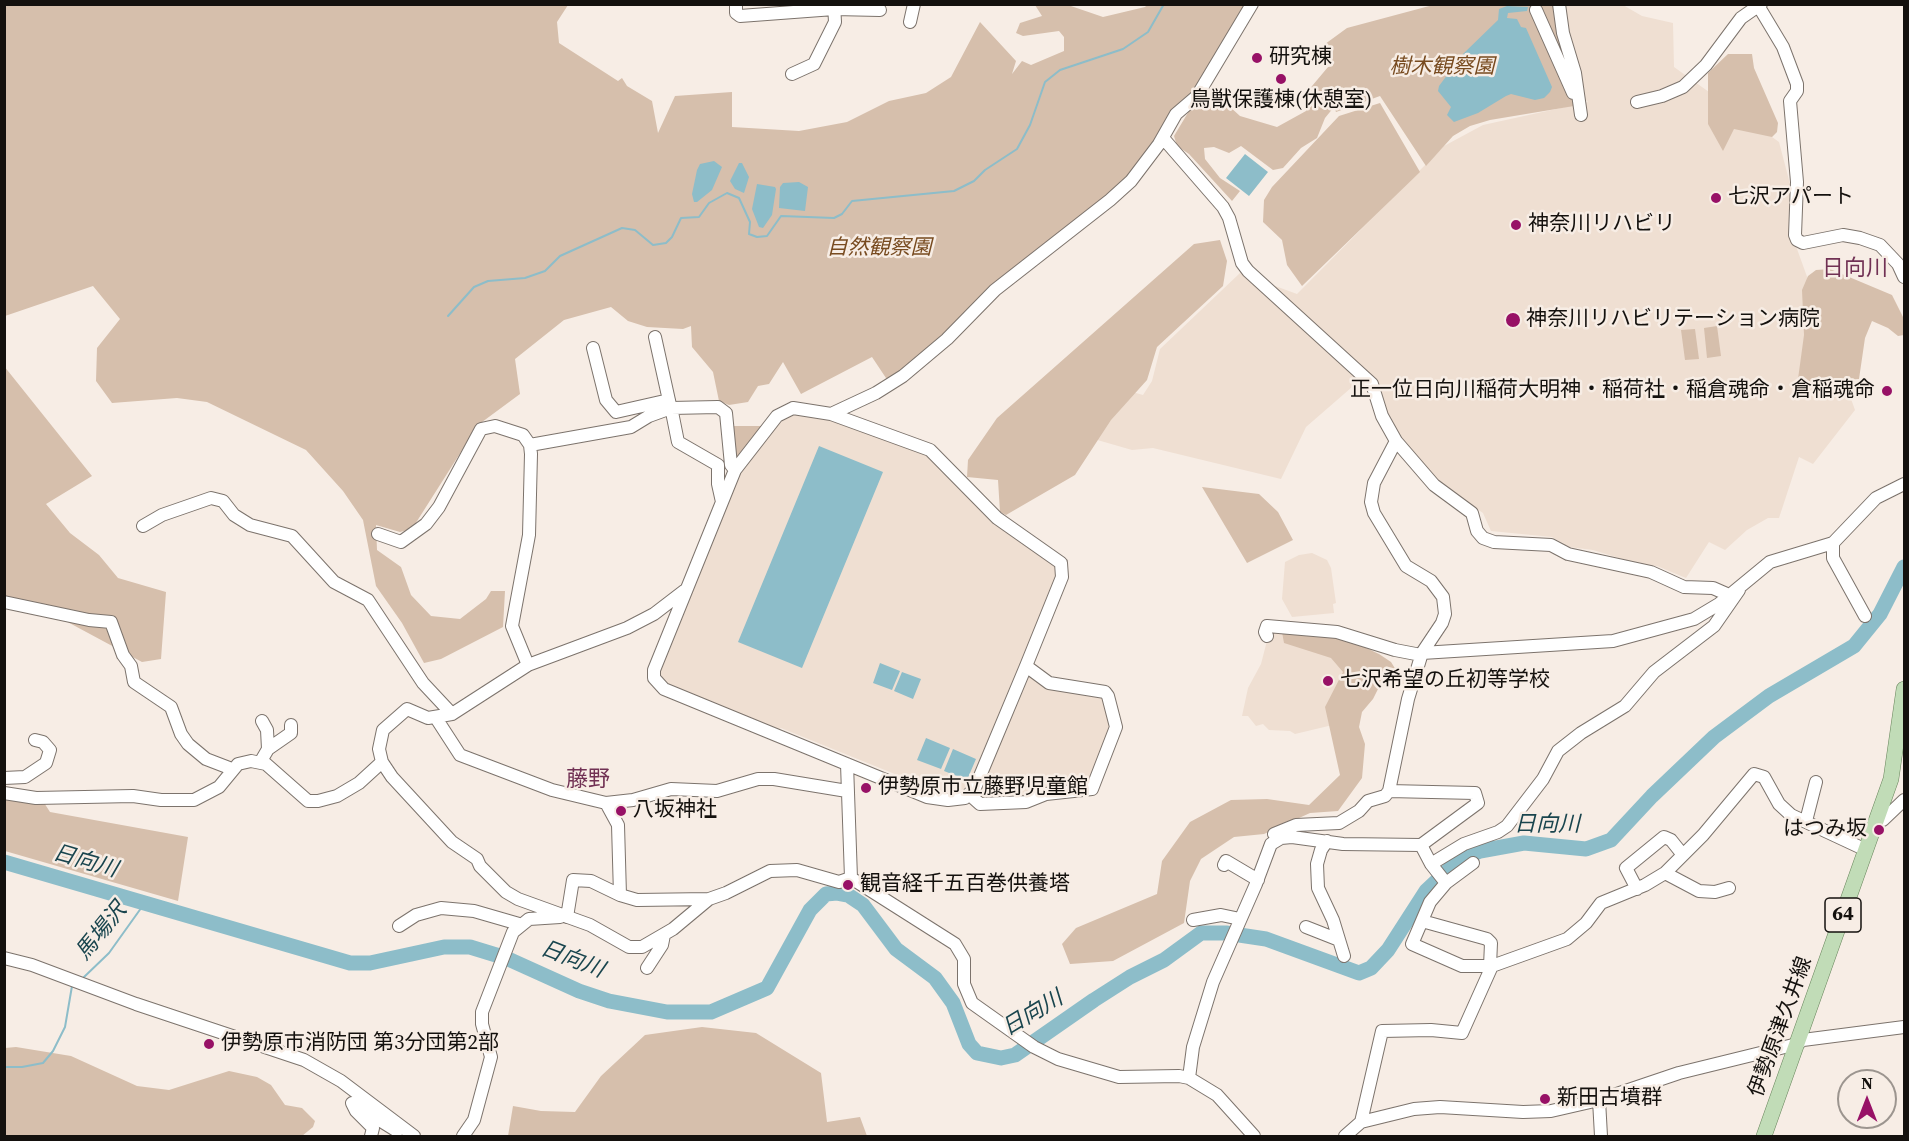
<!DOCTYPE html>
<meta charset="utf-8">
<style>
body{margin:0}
#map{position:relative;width:1909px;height:1141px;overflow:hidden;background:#f7ede5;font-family:"Source Serif 4",serif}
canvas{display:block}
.frame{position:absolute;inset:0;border:6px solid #14110e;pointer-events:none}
.north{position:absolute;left:1837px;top:1069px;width:60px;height:60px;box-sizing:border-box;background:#f7ede5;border:2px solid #9c958f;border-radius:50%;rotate:0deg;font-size:16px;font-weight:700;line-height:24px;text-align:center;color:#14110e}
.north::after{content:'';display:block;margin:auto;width:21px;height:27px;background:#971166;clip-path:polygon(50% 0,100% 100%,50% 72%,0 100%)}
</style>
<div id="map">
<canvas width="1909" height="1141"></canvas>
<div class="frame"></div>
<div class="north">N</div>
</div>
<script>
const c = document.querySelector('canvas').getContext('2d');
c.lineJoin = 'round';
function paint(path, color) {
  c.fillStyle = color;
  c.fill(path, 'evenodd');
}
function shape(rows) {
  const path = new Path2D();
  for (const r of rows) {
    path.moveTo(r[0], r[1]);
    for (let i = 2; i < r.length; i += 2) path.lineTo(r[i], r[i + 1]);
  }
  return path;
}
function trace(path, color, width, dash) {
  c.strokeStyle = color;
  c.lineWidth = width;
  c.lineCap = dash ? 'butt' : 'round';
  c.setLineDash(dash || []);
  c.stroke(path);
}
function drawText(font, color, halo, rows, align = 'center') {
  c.font = font + ' "Source Serif 4","Noto Sans JP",serif';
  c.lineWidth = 5;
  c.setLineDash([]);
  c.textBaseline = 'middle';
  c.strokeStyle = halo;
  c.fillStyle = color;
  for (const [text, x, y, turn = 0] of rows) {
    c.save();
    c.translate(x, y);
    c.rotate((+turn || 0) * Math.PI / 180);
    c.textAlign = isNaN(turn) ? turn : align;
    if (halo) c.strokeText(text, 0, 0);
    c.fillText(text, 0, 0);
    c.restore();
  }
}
paint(shape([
 [1564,4,1623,5,1642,16,1673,23,1674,67,1779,142,1790,184,1792,235,1855,410,1813,464,1799,457,1779,518,1768,518,1747,530,1725,550,1709,542,1686,578,1657,566,1638,564,1593,550,1569,547,1552,537,1491,531,1483,513,1441,485,1416,454,1395,437,1372,378,1359,381,1306,427,1281,479,1153,448,1132,450,1087,437,1122,389,1143,395,1152,381,1160,349,1240,273,1297,294,1444,146,1483,125,1588,102,1578,93,1565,32],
 [793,413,837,419,921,449,1056,564,1057,574,971,786,965,794,928,794,912,781,781,728,775,731,661,682,658,671,740,470,780,417],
 [1312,553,1327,560,1331,568,1336,603,1333,604,1334,613,1292,617,1282,599,1285,562,1299,555],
 [1270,629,1369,646,1384,666,1407,673,1404,684,1379,683,1341,723,1295,734,1290,731,1269,730,1263,724,1256,726,1248,716,1242,716,1248,688,1261,664],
 [1027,673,1102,697,1112,724,1089,785,1028,797,983,801,977,797,978,792]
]), '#efdfd2');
paint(shape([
 [4,5,568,5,557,22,559,43,618,81,622,78,627,86,652,101,658,133,675,96,732,92,732,127,799,131,847,122,889,101,926,93,951,77,980,22,1016,61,1012,74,1022,61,1031,65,1064,51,1064,37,1059,31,1023,36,1016,33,1020,23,1042,16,1035,5,1068,5,1103,17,1145,7,1147,5,1249,5,1195,95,1127,181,890,384,872,357,801,394,783,362,769,384,758,386,748,402,729,405,719,401,713,372,692,347,691,326,683,329,647,327,628,321,611,307,564,320,515,359,520,394,478,425,412,529,400,532,376,525,377,550,401,567,411,595,431,616,460,619,486,599,491,591,505,591,503,627,441,659,424,663,402,623,376,586,363,520,343,491,306,450,207,402,177,398,112,403,96,381,97,348,120,319,93,286,5,316],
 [1433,5,1556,5,1572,71,1574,106,1490,120,1470,126,1453,136,1426,166,1380,96,1336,112,1334,107,1325,118,1317,138,1301,148,1283,168,1273,170,1241,146,1229,153,1214,147,1204,148,1205,159,1220,178,1240,191,1232,201,1189,154,1177,146,1174,136,1189,111,1218,96,1240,116,1277,127,1306,111,1307,92,1328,67,1333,66,1321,47,1347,28],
 [1728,54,1752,54,1754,68,1778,123,1777,132,1772,137,1734,129,1723,151,1708,124,1708,73],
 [1380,103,1420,172,1302,286,1287,265,1282,240,1263,222,1264,200,1272,187,1339,116],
 [1220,240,1227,261,1223,286,1157,347,1147,380,1111,420,1075,475,1006,515,1000,512,998,480,967,477,968,460,997,418,1194,244],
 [1830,269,1892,295,1904,319,1904,335,1898,336,1888,328,1872,321,1865,338,1859,379,1806,383,1798,379,1804,335,1802,290,1808,276,1816,270],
 [1717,326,1721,356,1707,358,1704,328],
 [1695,329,1699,359,1685,360,1681,330],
 [4,366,92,476,46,504,70,533,99,555,118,578,166,592,161,659,142,662,62,619,5,608],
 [729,426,763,426,735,463],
 [1202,487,1259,494,1278,512,1293,540,1247,563],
 [1282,632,1338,635,1379,654,1391,662,1396,670,1393,684,1379,687,1373,699,1362,712,1359,727,1365,744,1362,778,1338,811,1310,813,1264,834,1234,837,1201,859,1190,881,1184,923,1113,961,1070,964,1062,944,1076,928,1157,894,1162,861,1190,822,1231,800,1267,799,1309,805,1340,775,1325,707,1343,672,1331,658,1284,643],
 [4,787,39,795,50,812,188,837,178,901,5,851],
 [702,1027,756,1033,821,1073,827,1122,860,1117,867,1136,508,1136,513,1106,541,1111,575,1112,601,1076,645,1035],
 [16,1047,71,1056,137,1086,169,1090,229,1071,257,1077,271,1085,285,1105,302,1108,315,1121,313,1127,302,1136,5,1136,5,1048]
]), '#d6bfac');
paint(shape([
 [1507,6,1528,7,1527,11,1508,13,1507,18,1517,19,1521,27,1526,28,1552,87,1550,92,1544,98,1535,100,1511,94,1506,96,1478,113,1454,122,1447,115,1451,107,1438,91,1439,86,1463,54,1498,20,1499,9],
 [1245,154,1268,172,1249,196,1226,178],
 [714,161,722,167,712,190,697,202,694,202,692,194,697,170,700,164],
 [739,163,742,163,749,177,744,193,735,189,730,181],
 [799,182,808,187,805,211,779,208,780,187,783,183],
 [757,184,775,187,776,189,772,215,763,228,759,227,752,209],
 [819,446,883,472,802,668,738,642],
 [880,663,900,671,892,690,873,683],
 [902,672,921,679,913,699,894,691],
 [926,738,950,748,941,769,917,760],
 [953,749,976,759,967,780,944,771]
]), '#8dbdc9');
trace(shape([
 [448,316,474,287,488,281,525,278,545,271,560,256,622,228,635,230,653,245,666,243,672,237,681,218,699,217,709,203,727,193,739,198,750,222,749,234,757,237,767,236,781,216,834,218,842,214,852,201,954,191,974,181,985,170,1017,149,1030,125,1045,82,1060,70,1123,49,1148,32,1164,4],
 [83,978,109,953,144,904],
 [4,1067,22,1067,43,1063,53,1051,65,1027,72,986]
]), '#8dbdc9', 2);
trace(shape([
 [4,862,350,963,370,963,444,947,470,947,506,958,579,991,609,1001,667,1012,711,1012,767,988,810,910,826,894,837,893,848,895,863,905,896,949,935,978,953,1003,969,1044,977,1053,1001,1058,1015,1055,1094,1000,1130,977,1164,960,1201,933,1226,933,1266,939,1359,973,1371,968,1388,950,1426,891,1458,861,1480,851,1524,843,1586,849,1611,840,1652,796,1714,737,1769,696,1854,646,1880,614,1904,567]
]), '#8dbdc9', 15);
const minor = shape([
 [736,4,736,13,740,16,834,9,880,10],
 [1559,4,1563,33,1575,73,1581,115],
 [1759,7,1783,47,1797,84,1797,91,1790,101,1797,182,1795,235,1797,240,1803,243,1843,235,1860,238,1880,245,1898,264,1904,277],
 [1536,10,1573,93],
 [910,22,914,4],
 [792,74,814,64,835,22,834,4],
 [1637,102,1662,96,1683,87,1706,65,1741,18,1761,4],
 [1163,138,1223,207,1229,218,1242,263,1248,271,1372,384,1382,416,1396,441],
 [655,337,670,405],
 [593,348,606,400,616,412,669,400],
 [793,408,831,414,930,450,997,518,1061,563,1062,577,1026,666,975,788,965,798,948,800,927,797,664,689,654,678,654,670,735,470,777,416,793,408],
 [672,412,678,442,718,465,718,484,722,502],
 [831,414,876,393,903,376,947,339,995,290,1110,200,1131,181,1159,144,1176,114,1197,96,1252,4],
 [530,445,631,427,649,416,671,408,718,407,726,413,731,465,735,470],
 [143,526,162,515,211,498,223,501,234,515,250,525,292,536,334,582,368,600,423,683,452,714],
 [378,534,401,542,426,524,439,507,481,429,495,426,523,435,530,445,531,454,529,535,512,626,528,665],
 [1833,543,1833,558,1865,616],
 [684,591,654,614,627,628,528,665,452,714,428,718,407,709,383,730,379,749,382,762,392,777,452,842,477,859,480,866,506,892,518,899,590,925,629,947,642,947,673,929,709,899,726,893,770,871,797,870,839,882,851,878],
 [4,602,89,620,111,622,123,655,131,666,134,682,171,707,181,734,188,744,206,759,232,769],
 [1267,636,1265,632,1267,626,1337,632,1395,650,1421,655],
 [1422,653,1442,623,1445,614,1443,597,1431,581,1406,566,1374,513,1371,502,1374,483,1396,441,1434,485,1472,513,1477,531,1483,538,1494,542,1551,545,1568,554,1651,572,1684,587,1713,588,1729,595],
 [436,718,460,755,552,790,606,803,618,825,620,895,591,881,573,880,567,917],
 [268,749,291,733,291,725],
 [261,761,268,749,267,730,262,721],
 [847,764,851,878],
 [4,778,25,777,46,763,50,750,43,742,35,740],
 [4,793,36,798,133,796,161,800,194,800,219,787,238,764,251,761,266,764,308,801,318,801,337,796,359,783,382,762],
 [970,795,980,804,1026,802,1046,794,1092,789,1116,727,1108,696,1105,692,1049,683,1026,666],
 [606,803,633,800,671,789,717,791,758,779,774,779,847,791],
 [1806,821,1816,782],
 [1876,821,1883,820,1904,800],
 [1274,834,1296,825,1339,823,1359,811,1368,801,1385,796,1389,791],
 [1327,841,1321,850,1317,864,1318,888,1333,920,1344,956],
 [1421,845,1431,864,1446,883],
 [1473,863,1446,883,1430,902,1412,944,1462,966,1492,966],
 [1431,864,1464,844,1498,832,1507,826,1543,779,1558,751,1581,733,1625,706,1654,672,1714,626,1739,590],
 [1224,865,1226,861,1258,880],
 [1665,873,1699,891,1715,892,1729,888],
 [851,878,955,944,964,959,964,984,972,1003,1034,1047,1058,1059,1119,1077,1179,1076,1189,1078,1217,1095,1254,1136],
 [1637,889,1626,868,1664,837,1671,840,1683,855],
 [620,895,637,900,709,899],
 [1193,920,1221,915,1240,919],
 [1422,921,1487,939,1491,943,1490,966],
 [399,926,416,915,441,908,474,911,519,924],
 [1306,927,1339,940],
 [4,958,32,965,136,1004,304,1060,341,1081,414,1136],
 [647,968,662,945,664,935],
 [1189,1078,1193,1047,1213,982,1256,884,1271,844,1281,838,1292,837,1343,844,1421,845,1478,803,1475,793,1389,791,1408,699,1422,653,1613,641,1694,619,1719,604,1770,562,1833,543,1876,498,1904,484],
 [1599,1100,1601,1136],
 [1361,1122,1414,1109,1440,1107,1523,1112,1551,1111,1599,1100,1679,1073,1797,1044,1803,1040,1904,1027],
 [371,1136,373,1128,356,1111,352,1103,397,1131],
 [463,1136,474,1120,491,1057,482,1024,482,1012,513,932,529,919,560,917],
 [1345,1136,1361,1122,1382,1031,1431,1030,1462,1033,1492,966,1567,939,1586,923,1601,903,1645,885,1665,873,1703,835,1754,774,1764,777,1779,804,1791,815,1866,850]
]);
const major = shape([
 [1764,1136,1891,779,1904,689]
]);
trace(minor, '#7c736c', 14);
trace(major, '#69865d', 16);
trace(minor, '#fff', 12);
trace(major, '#c1dcb7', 15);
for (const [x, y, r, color] of [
 [1257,58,6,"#971166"],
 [1281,79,6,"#971166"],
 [1716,198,6,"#971166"],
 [1516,225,6,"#971166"],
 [1513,320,8,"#971166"],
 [1887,391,6,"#971166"],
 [1328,681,6,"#971166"],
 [866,788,6,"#971166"],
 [621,811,6,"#971166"],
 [1879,830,6,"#971166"],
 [848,885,6,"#971166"],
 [209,1044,6,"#971166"],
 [1545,1099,6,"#971166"]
]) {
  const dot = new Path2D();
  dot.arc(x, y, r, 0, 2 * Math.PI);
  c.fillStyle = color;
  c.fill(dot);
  trace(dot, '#f7ede5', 2);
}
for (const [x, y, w] of [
 [1843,915,36]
]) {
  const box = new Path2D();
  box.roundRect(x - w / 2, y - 17, w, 34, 4.5);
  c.fillStyle = '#f7ede5';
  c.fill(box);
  trace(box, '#14110e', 1.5);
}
drawText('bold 20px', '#14110e', null, [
 ["64",1843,915]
]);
drawText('21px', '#14110e', '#f7ede5', [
 ["研究棟",1269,58],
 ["鳥獣保護棟(休憩室)",1281,101,"center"],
 ["七沢アパート",1728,198],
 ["神奈川リハビリ",1528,225],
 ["神奈川リハビリテーション病院",1526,320],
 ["正一位日向川稲荷大明神・稲荷社・稲倉魂命・倉稲魂命",1875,391,"right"],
 ["七沢希望の丘初等学校",1340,681],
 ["伊勢原市立藤野児童館",878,788],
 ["八坂神社",633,811],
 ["はつみ坂",1867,830,"right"],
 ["観音経千五百巻供養塔",860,885],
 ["伊勢原市消防団 第3分団第2部",221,1044],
 ["新田古墳群",1557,1099]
], 'left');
drawText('italic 21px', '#784b20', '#f7ede5', [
 ["樹木観察園",1442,68],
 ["自然観察園",879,249]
]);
drawText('21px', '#14110e', '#f7ede5', [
 ["伊勢原津久井線",1781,1027,-70]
]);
drawText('22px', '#713154', '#f7ede5', [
 ["日向川",1855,269],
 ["藤野",588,780]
]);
drawText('italic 22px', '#19454e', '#f7ede5', [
 ["日向川",1547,825],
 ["日向川",85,862,16],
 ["馬場沢",102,932,-51],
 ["日向川",572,960,21],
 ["日向川",1033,1014,-31]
]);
</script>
